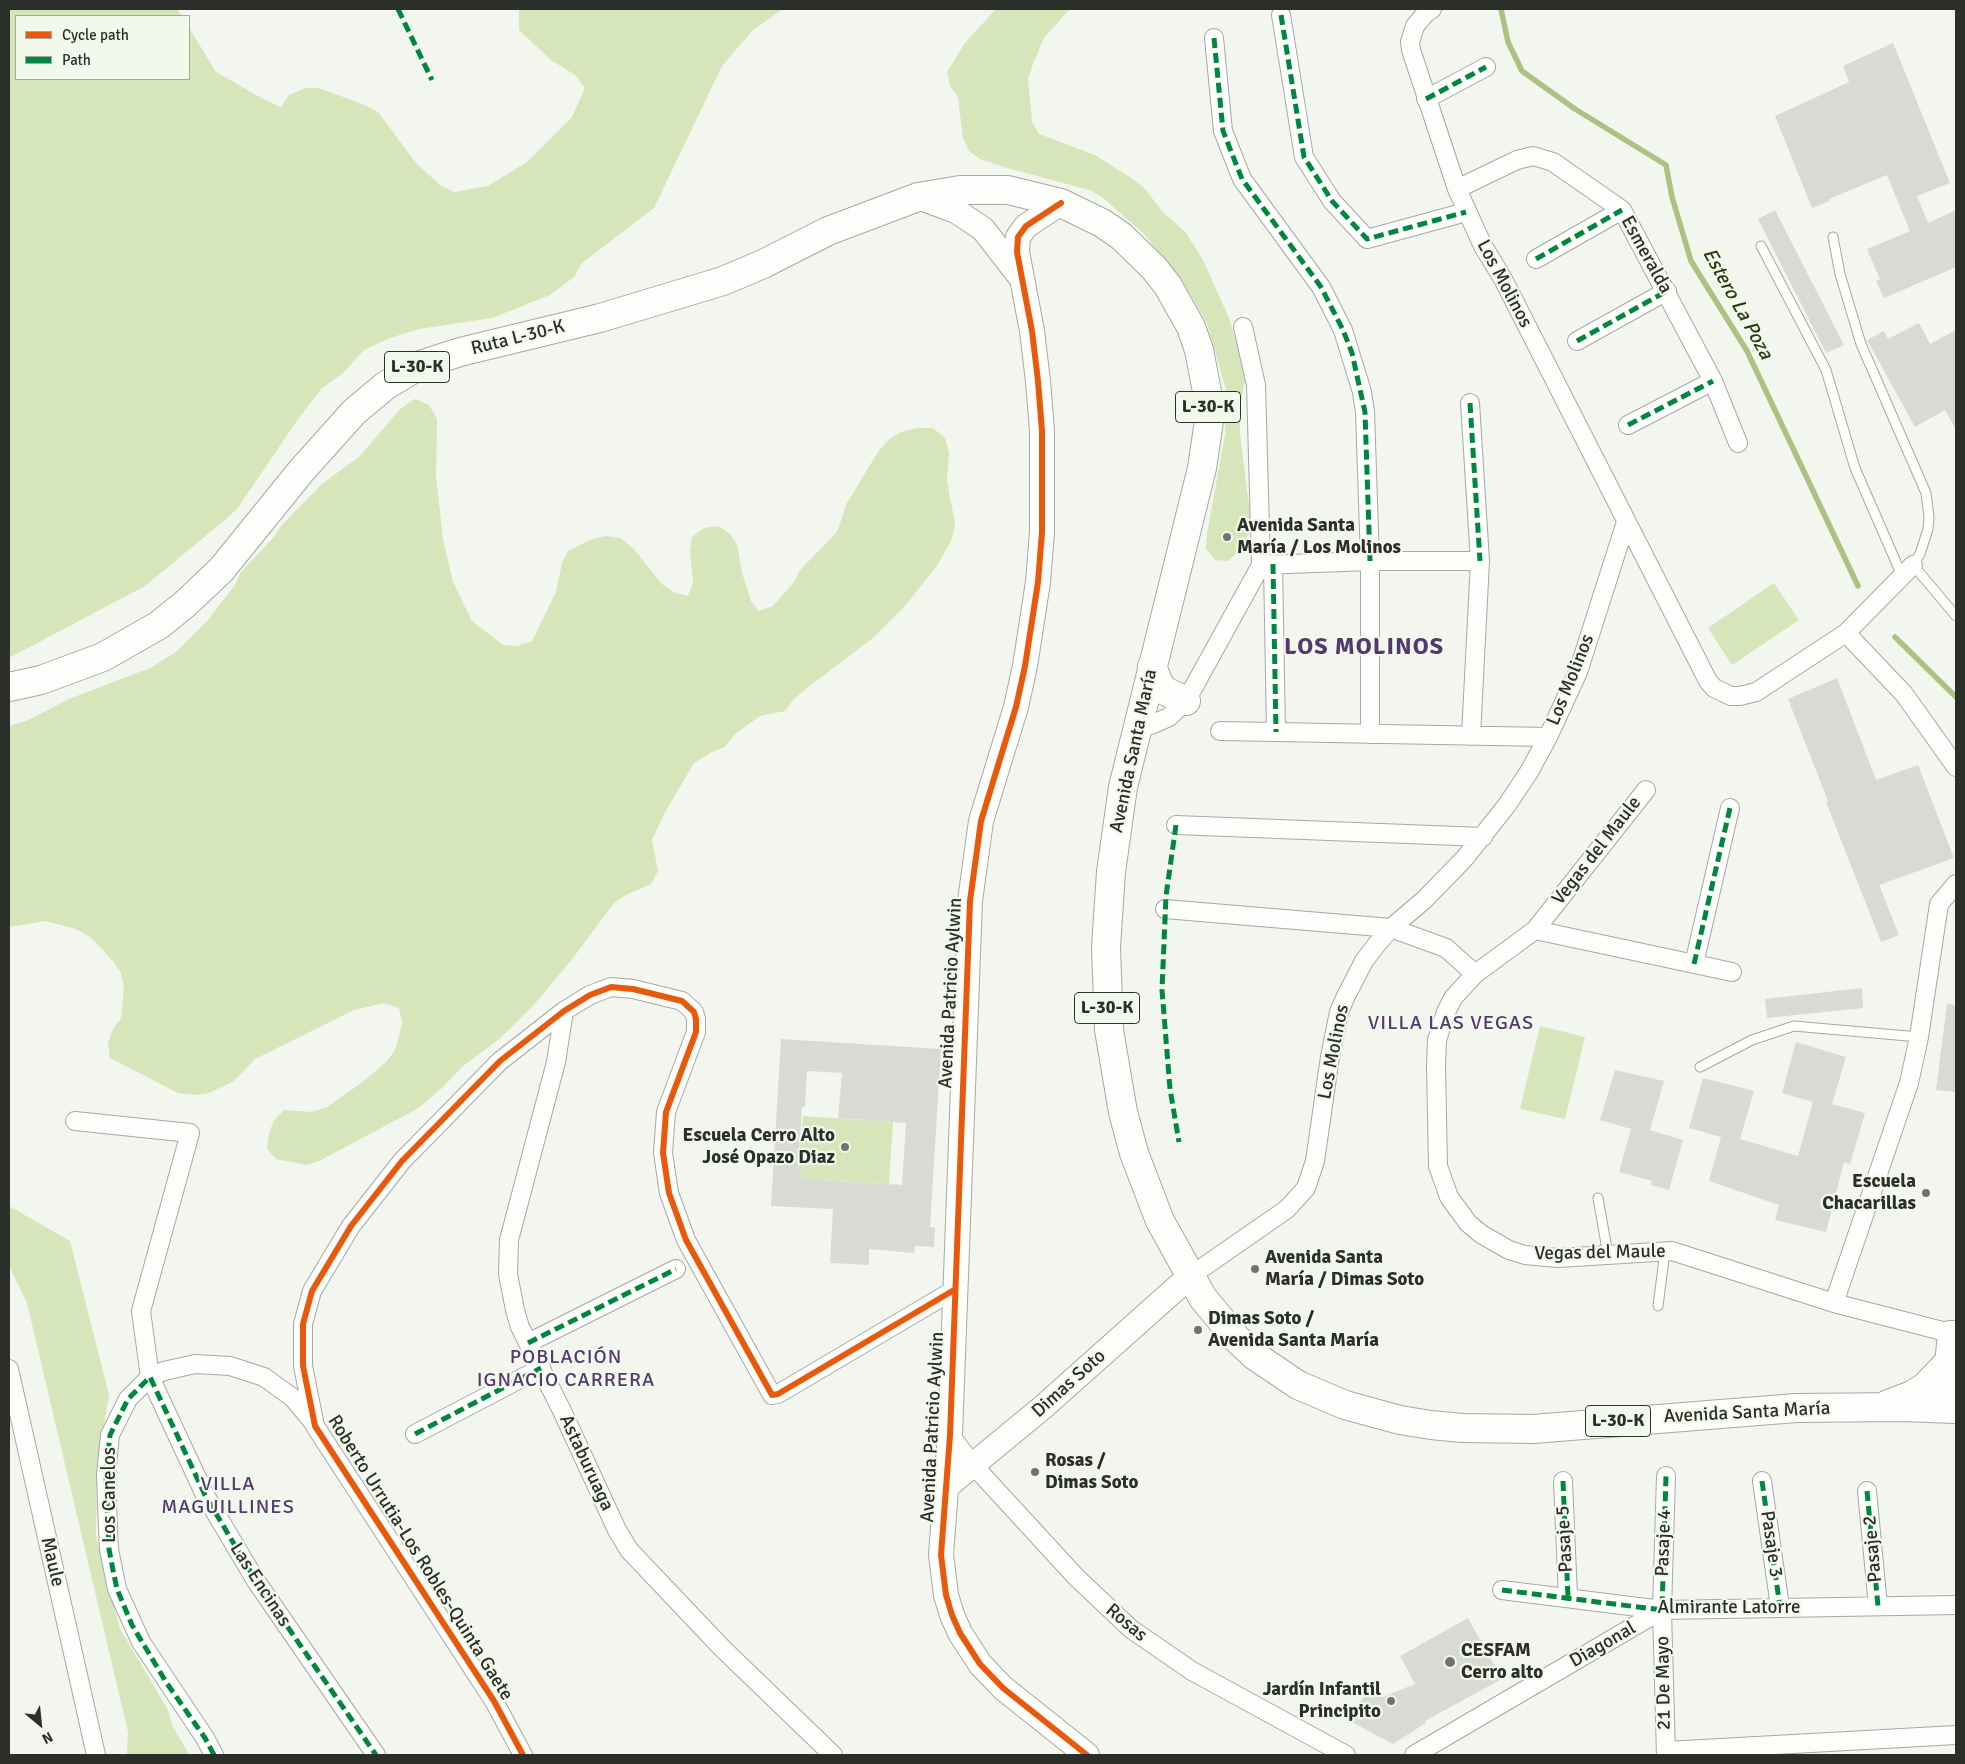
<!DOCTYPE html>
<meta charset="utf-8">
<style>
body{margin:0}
#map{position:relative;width:1965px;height:1764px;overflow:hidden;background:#f2f6ee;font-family:Signika,sans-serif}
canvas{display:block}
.frame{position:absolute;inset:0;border:10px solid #2c2e29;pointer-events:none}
.legend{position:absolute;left:15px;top:15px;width:175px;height:65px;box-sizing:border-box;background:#f3f9ea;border:1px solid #a3a89d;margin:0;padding:6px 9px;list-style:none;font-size:15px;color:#2c2e29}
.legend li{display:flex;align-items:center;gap:10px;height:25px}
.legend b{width:25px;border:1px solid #a3a89d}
.north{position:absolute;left:15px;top:1699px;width:50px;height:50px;-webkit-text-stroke:4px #f3f9ea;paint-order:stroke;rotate:152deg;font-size:14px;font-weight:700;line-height:20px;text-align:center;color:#2c2e29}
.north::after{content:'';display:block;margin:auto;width:18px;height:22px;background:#2c2e29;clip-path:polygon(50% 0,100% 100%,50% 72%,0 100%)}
</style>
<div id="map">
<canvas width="1965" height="1764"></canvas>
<div class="frame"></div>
<ul class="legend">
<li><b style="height:6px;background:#e8590c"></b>Cycle path</li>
<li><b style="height:6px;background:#00873e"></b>Path</li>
</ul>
<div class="north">N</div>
</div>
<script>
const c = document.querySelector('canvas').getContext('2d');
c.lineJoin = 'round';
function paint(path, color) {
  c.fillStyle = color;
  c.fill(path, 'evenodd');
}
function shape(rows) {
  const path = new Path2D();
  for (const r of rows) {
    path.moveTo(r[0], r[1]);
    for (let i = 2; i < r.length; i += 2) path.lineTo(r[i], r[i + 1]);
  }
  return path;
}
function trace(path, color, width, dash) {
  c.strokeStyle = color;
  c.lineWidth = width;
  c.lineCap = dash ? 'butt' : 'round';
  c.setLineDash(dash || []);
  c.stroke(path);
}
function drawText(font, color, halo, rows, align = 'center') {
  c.font = font + ' Signika,sans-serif';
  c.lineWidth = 4.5;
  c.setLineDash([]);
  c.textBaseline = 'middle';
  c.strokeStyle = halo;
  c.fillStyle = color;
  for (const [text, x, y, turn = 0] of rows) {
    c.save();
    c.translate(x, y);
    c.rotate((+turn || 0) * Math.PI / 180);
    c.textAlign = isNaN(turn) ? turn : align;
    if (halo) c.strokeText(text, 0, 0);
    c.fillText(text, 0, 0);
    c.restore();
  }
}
paint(shape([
 [9,9,177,9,182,16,16,16,16,79,189,79,189,28,216,72,265,100,281,107,289,95,305,88,319,88,365,105,378,112,416,163,440,185,454,192,488,186,527,162,572,117,585,88,575,75,551,60,519,30,519,9,783,9,752,31,722,66,654,208,582,263,574,277,550,295,492,318,419,329,390,338,364,350,344,372,321,389,296,422,237,509,226,519,145,586,9,658],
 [996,9,1070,9,1044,38,1033,64,1028,79,1032,122,1039,134,1095,155,1133,179,1145,189,1163,212,1186,233,1203,260,1229,318,1239,351,1245,380,1240,407,1240,434,1252,529,1238,552,1228,561,1215,560,1206,549,1207,534,1225,434,1226,390,1207,323,1186,287,1144,234,1102,197,1089,190,1007,168,980,159,969,151,963,138,958,97,950,86,947,72,965,43],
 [415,399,429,405,437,419,436,477,443,539,453,582,472,621,503,645,517,646,532,641,556,592,562,563,568,551,592,539,606,536,620,538,633,548,662,584,673,592,688,596,693,583,690,551,692,537,704,528,718,526,729,533,737,544,742,573,751,601,759,611,773,606,794,582,800,570,837,532,847,503,878,452,889,439,901,432,917,428,933,428,945,438,949,453,947,481,955,524,952,539,938,564,906,605,873,638,807,688,794,699,785,711,760,716,735,734,725,747,712,752,694,763,664,814,652,840,658,871,651,884,626,895,614,903,570,962,531,1008,498,1040,463,1066,442,1088,417,1109,321,1160,307,1165,276,1159,267,1149,269,1133,274,1120,284,1110,312,1112,327,1107,364,1081,387,1061,395,1050,399,1036,402,1022,399,1008,384,1003,354,1010,255,1059,234,1081,209,1093,195,1095,178,1093,110,1058,108,1043,113,1029,121,1018,124,988,121,973,113,961,90,937,76,929,45,921,9,927,9,726,26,721,69,699,150,668,176,652,208,620,235,585,241,572,273,538,281,526,323,483,359,457,400,409],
 [1774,583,1799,620,1732,665,1708,628],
 [1540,1026,1585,1037,1565,1119,1520,1109],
 [803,1116,893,1122,889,1184,802,1179,802,1172,798,1172],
 [9,1206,70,1241,109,1395,97,1464,96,1536,120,1629,167,1708,173,1727,189,1754,194,1755,127,1755,128,1732,27,1303,9,1266]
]), '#d6e5ba');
trace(shape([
 [1501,9,1508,42,1522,71,1575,109,1666,165,1672,197,1691,261,1747,351,1858,586],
 [1895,637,1956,697]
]), '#adc182', 5.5);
paint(shape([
 [1893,43,1950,183,1917,196,1928,223,1956,210,1956,267,1884,298,1876,281,1880,279,1867,249,1910,231,1887,175,1829,199,1830,201,1812,208,1775,116,1849,82,1843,66],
 [1775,210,1844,345,1826,353,1758,219],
 [1919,323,1930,344,1956,330,1956,430,1945,410,1915,427,1867,340,1884,331,1888,339],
 [1837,678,1876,780,1918,765,1954,858,1879,885,1899,935,1881,942,1826,802,1828,801,1788,699],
 [1862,988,1863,1008,1767,1018,1765,999],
 [1947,1004,1956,1005,1955,1092,1936,1090],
 [781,1039,941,1049,930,1227,935,1227,934,1247,915,1246,914,1253,869,1249,869,1265,830,1263,833,1209,771,1206],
 [807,1071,842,1073,838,1118,906,1123,902,1185,802,1179,802,1172,798,1172,802,1107,805,1107],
 [1796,1042,1846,1057,1832,1104,1865,1113,1850,1164,1844,1162,1826,1232,1775,1220,1779,1205,1709,1181,1721,1137,1689,1128,1703,1078,1735,1086,1754,1091,1740,1139,1798,1156,1813,1102,1782,1093],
 [1615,1070,1664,1081,1650,1130,1683,1140,1669,1190,1651,1185,1652,1181,1619,1172,1631,1129,1600,1120],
 [1468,1618,1502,1679,1425,1721,1426,1723,1393,1744,1348,1720,1371,1686,1383,1697,1415,1684,1400,1656]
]), '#d8dbd4');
const lane = shape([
 [1833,237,1840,274,1861,344,1926,493,1929,517,1928,529,1920,554,1913,565,1956,616],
 [1761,246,1826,370,1855,468,1902,576],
 [1700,1067,1752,1040,1794,1026,1919,1037],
 [1598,1198,1608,1255],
 [1658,1306,1665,1251]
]);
const street = shape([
 [1432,9,1426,13,1415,26,1410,42,1411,50,1457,189,1483,246,1503,279,1708,681,1714,688,1731,696,1740,696,1756,692,1846,633,1913,565],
 [1281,15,1304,157,1332,201,1367,239,1466,212],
 [1214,38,1223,131,1242,179,1321,287,1343,330,1362,392,1365,412,1370,561,1370,734],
 [1426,99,1486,67],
 [1457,189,1517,160,1533,156,1553,162,1622,210,1713,381,1738,443],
 [1536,259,1622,210],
 [1577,341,1667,291],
 [1470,403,1480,561,1471,736],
 [1628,425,1713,381],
 [1273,564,1276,732],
 [1261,565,1370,561,1480,561],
 [1846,633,1904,694,1956,767],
 [1140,727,1151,725,1169,717,1186,701,1261,565,1256,385,1243,327],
 [1220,731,1548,737],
 [1646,790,1535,930,1475,974,1453,998,1446,1012,1437,1040,1436,1066,1438,1166,1449,1197,1468,1223,1481,1234,1509,1250,1525,1255,1558,1258,1672,1251,1834,1303,1950,1333],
 [1176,825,1483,837],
 [1165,909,1391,928,1446,948,1475,974],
 [1535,930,1732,972],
 [1694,964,1730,808],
 [564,1011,556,1062,509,1240,508,1274,515,1310,520,1327,563,1413,617,1530,629,1550,722,1648,833,1755],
 [75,1121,190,1133,141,1311,150,1377,205,1495,256,1581,376,1755],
 [1189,1277,1287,1209,1306,1188,1315,1161,1330,1057,1339,1012,1346,996,1364,961,1377,944,1391,928,1424,900,1464,859,1507,805,1529,772,1548,737,1578,672,1626,522],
 [1834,1303,1909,1083,1919,1037,1939,904,1956,884],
 [528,1343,676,1269],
 [9,1369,96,1755],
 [415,1434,541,1368],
 [950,1435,974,1466,1076,1577,1131,1629,1192,1671,1346,1755],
 [1563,1481,1568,1597],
 [1762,1481,1780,1607],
 [1867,1491,1878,1606],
 [1502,1590,1662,1610,1956,1605],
 [1666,1751,1956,1735],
 [214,1755,205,1738,141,1642,117,1589,109,1549,108,1529,106,1475,110,1435,128,1399,150,1377,164,1371,195,1364,230,1366,264,1377,293,1398,313,1422],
 [523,1755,494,1701,315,1426,303,1366,303,1324,312,1291,351,1226,402,1161,500,1061,564,1011,590,995,611,987,633,989,682,1001,694,1012,696,1019,696,1032,666,1112,663,1153,669,1193,686,1240,772,1395,778,1394,954,1290],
 [1414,1755,1662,1610],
 [1666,1755,1662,1610,1666,1476]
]);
const secondary = shape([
 [918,197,956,211,983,229,1018,274],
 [1061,203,1026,226,1018,237,1017,252,1032,331,1038,381,1042,431,1042,532,1038,582,1025,666,1016,707,981,821,970,901,950,1435,941,1555,946,1595,952,1615,960,1633,980,1664,1003,1688,1087,1755],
 [1943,1408,1950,1333,1956,1333],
 [946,1487,1042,1408,1189,1277]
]);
const primary = shape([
 [1152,666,1159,684,1165,691,1186,701],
 [9,687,41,680,103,657,159,625,185,604,221,570,302,470,354,412,385,386,420,365,460,352,600,318,723,281,763,264,828,231,918,197,960,190,1008,190,1061,203,1102,223,1121,236,1154,268,1168,286,1191,327,1199,350,1208,397,1209,421,1202,468,1123,787,1111,872,1106,947,1109,1030,1123,1112,1134,1153,1160,1221,1203,1298,1236,1338,1255,1356,1298,1385,1345,1405,1400,1420,1431,1425,1462,1428,1533,1429,1796,1408,1901,1407,1956,1409],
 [1888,1404,1912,1395,1925,1387,1948,1363,1956,1374]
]);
trace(lane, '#a6a9a3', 11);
trace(street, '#a6a9a3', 20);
trace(secondary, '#a6a9a3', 26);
trace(primary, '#a6a9a3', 30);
trace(lane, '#fdfefc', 9);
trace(street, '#fdfefc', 18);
trace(secondary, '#fdfefc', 24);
trace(primary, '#fdfefc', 28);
trace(shape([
 [398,9,432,80],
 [1281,15,1304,157,1332,201,1367,239,1466,212],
 [1214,38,1223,131,1242,179,1321,287,1343,330,1352,353,1365,412,1370,561],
 [1426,99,1486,67],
 [1536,259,1622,210],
 [1577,341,1667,291],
 [1470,403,1480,561],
 [1628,425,1713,381],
 [1273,564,1276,732],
 [1176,825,1166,896,1162,990,1170,1089,1179,1142],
 [1694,964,1730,808],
 [528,1343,676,1269],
 [415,1434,541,1368],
 [1563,1481,1568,1597],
 [1762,1481,1780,1607],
 [1867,1491,1878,1606],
 [1502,1590,1662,1610,1666,1476],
 [214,1755,205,1738,166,1682,132,1625,117,1589,113,1570,109,1549,106,1475,110,1435,128,1399,150,1377,205,1495,256,1581,376,1755]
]), '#00873e', 5, [10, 5]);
trace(shape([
 [1061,203,1026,226,1018,237,1017,252,1032,331,1038,381,1042,431,1042,532,1038,582,1025,666,1016,707,981,821,970,901,950,1435,941,1555,946,1595,952,1615,960,1633,980,1664,1003,1688,1087,1755],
 [523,1755,494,1701,315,1426,303,1366,303,1324,312,1291,351,1226,402,1161,500,1061,564,1011,590,995,611,987,633,989,682,1001,694,1012,696,1019,696,1032,666,1112,663,1153,669,1193,686,1240,772,1395,778,1394,954,1290]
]), '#e8590c', 6);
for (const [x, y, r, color] of [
 [1227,537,5,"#71746e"],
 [845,1147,5,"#71746e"],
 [1926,1193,5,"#71746e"],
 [1255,1269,5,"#71746e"],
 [1198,1330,5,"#71746e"],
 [1035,1472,5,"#71746e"],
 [1450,1662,6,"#71746e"],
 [1391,1701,5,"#71746e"]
]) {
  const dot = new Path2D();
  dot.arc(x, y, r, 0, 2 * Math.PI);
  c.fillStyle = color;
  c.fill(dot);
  trace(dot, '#f3f9ea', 2);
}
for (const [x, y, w] of [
 [417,367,65],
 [1208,407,65],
 [1107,1008,65],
 [1618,1421,65]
]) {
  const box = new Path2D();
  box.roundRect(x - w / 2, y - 15.5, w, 31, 4);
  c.fillStyle = '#f3f9ea';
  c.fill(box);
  trace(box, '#2c2e29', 1);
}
drawText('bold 18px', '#2c2e29', null, [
 ["L-30-K",417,367],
 ["L-30-K",1208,407],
 ["L-30-K",1107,1008],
 ["L-30-K",1618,1421]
]);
drawText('19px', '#2c2e29', '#f3f9ea', [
 ["Esmeralda",1646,255,61],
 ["Los Molinos",1504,284,62],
 ["Ruta L-30-K",518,338,-14],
 ["Los Molinos",1571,680,-68],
 ["Avenida Santa María",1134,751,-78],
 ["Vegas del Maule",1597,851,-52],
 ["Avenida Patricio Aylwin",951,993,-87],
 ["Los Molinos",1334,1052,-79],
 ["Vegas del Maule",1600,1253,-1],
 ["Dimas Soto",1069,1384,-42],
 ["Avenida Santa María",1747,1413,-3],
 ["Avenida Patricio Aylwin",933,1427,-87],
 ["Astaburuaga",586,1463,65],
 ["Los Canelos",110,1495,-90],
 ["Pasaje 5",1565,1539,-93],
 ["Pasaje 4",1664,1543,-88],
 ["Pasaje 3",1771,1544,82],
 ["Pasaje 2",1873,1549,-95],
 ["Roberto Urrutia-Los Robles-Quinta Gaete",420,1558,58],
 ["Maule",52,1562,77],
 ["Las Encinas",260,1585,57],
 ["Almirante Latorre",1729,1608],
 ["Rosas",1126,1623,40],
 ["Diagonal",1603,1645,-30],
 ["21 De Mayo",1664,1683,-91]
]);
drawText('bold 19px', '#2c2e29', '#f3f9ea', [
 ["Avenida Santa",1237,526],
 ["María / Los Molinos",1237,548],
 ["Escuela Cerro Alto",835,1136,"right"],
 ["José Opazo Diaz",835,1158,"right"],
 ["Escuela",1916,1182,"right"],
 ["Chacarillas",1916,1204,"right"],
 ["Avenida Santa",1265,1258],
 ["María / Dimas Soto",1265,1280],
 ["Dimas Soto /",1208,1319],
 ["Avenida Santa María",1208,1341],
 ["Rosas /",1045,1461],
 ["Dimas Soto",1045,1483],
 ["CESFAM",1461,1651],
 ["Cerro alto",1461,1673],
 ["Jardín Infantil",1381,1690,"right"],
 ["Principito",1381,1712,"right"]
], 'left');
drawText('italic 20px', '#2e3813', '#f3f9ea', [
 ["Estero La Poza",1737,304,61]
]);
c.letterSpacing = '1px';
drawText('20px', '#533874', '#f3f9ea', [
 ["VILLA LAS VEGAS",1451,1024],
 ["POBLACIÓN",566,1358],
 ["IGNACIO CARRERA",566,1381],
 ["VILLA",228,1485],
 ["MAGUILLINES",228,1508]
]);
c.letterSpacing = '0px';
c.letterSpacing = '1px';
drawText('bold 24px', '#533874', '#f3f9ea', [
 ["LOS MOLINOS",1364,648]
]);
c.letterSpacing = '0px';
</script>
